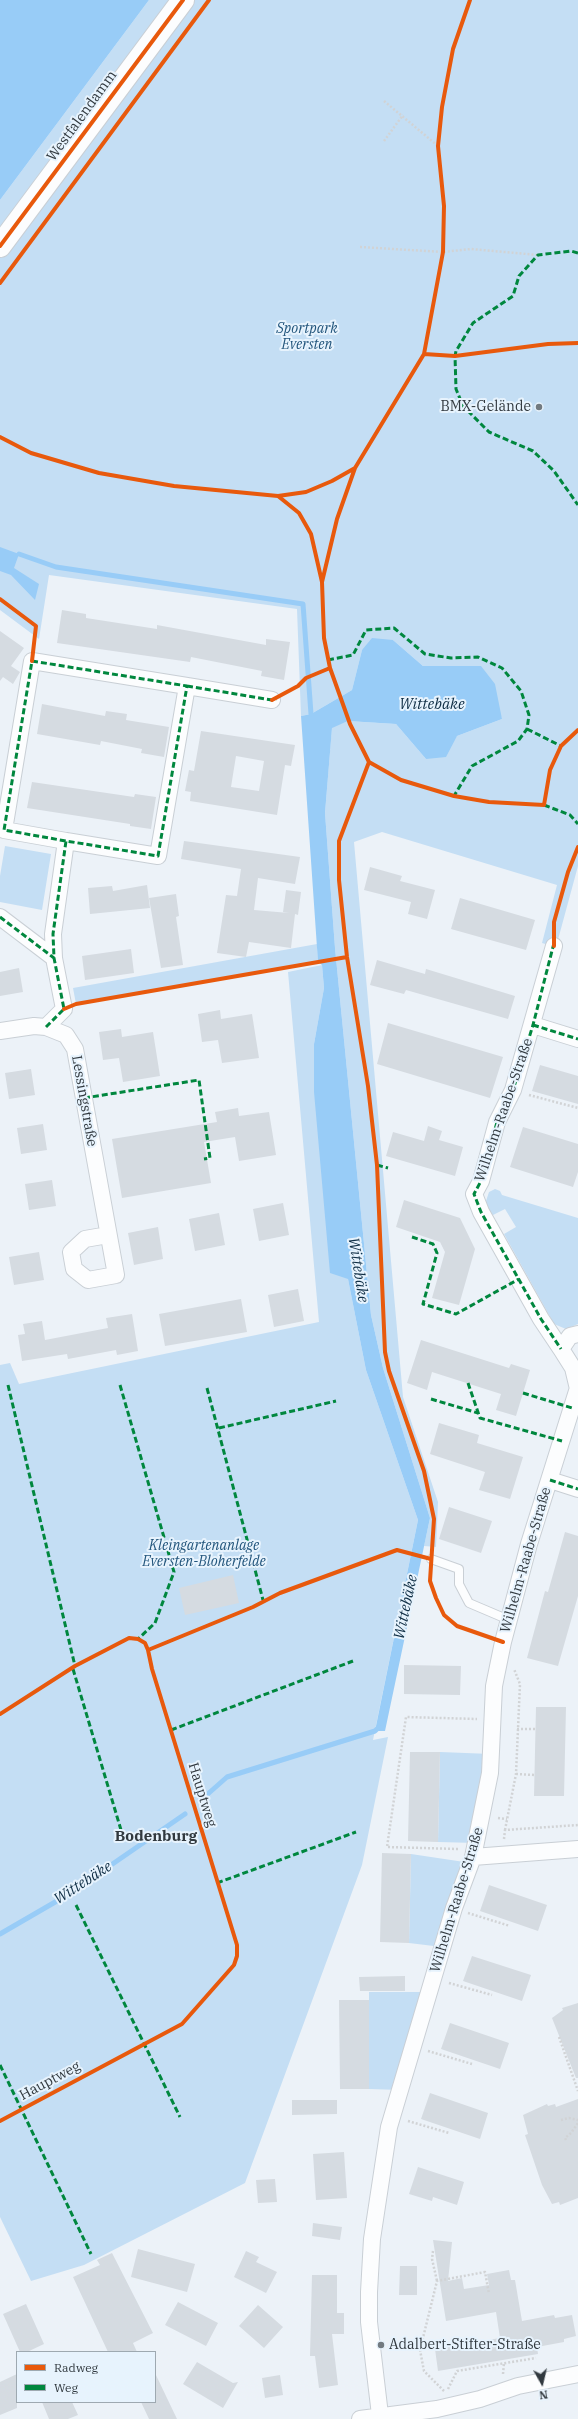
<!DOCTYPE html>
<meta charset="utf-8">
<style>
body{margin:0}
#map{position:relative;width:578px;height:2419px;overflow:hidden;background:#ecf2f8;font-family:"IBM Plex Serif",serif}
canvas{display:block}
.legend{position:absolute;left:16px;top:2351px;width:140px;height:52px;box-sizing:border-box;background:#e7f3fd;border:1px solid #9ea9b1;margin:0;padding:5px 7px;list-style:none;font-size:12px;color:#31393f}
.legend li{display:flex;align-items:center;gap:8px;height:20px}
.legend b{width:20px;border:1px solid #9ea9b1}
.north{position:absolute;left:522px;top:2363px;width:40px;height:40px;-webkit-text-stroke:3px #e7f3fd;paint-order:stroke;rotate:172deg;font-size:11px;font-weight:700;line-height:16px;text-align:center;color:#31393f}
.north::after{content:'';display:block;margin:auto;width:14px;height:18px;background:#31393f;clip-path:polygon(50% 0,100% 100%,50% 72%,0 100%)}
</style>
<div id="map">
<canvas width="578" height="2419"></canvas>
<ul class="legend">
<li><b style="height:5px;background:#e8590c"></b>Radweg</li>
<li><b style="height:5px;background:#00873e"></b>Weg</li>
</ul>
<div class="north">N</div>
</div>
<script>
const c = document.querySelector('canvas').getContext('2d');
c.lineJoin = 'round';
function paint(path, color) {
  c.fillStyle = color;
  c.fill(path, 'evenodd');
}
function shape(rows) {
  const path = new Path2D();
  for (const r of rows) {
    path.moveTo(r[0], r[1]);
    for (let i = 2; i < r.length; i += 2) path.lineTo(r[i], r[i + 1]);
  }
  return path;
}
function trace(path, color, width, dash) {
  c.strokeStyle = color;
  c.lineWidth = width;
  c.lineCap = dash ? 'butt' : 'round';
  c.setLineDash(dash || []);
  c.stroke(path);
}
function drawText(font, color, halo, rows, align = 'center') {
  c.font = font + ' "IBM Plex Serif",serif';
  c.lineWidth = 4;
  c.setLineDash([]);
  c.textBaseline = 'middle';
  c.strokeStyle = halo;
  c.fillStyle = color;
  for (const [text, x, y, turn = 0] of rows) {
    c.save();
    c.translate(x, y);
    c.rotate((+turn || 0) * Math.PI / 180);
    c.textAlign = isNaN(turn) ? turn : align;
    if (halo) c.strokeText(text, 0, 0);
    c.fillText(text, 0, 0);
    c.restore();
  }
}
paint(shape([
 [149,0,578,0,578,866,556,947,542,943,557,885,382,832,354,842,403,1397,438,1502,436,1547,424,1546,430,1518,383,1368,371,1315,335,948,325,813,332,727,348,721,396,724,426,759,457,736,502,719,480,666,423,666,393,640,362,650,352,690,311,714,301,716,297,609,49,575,39,639,0,610,0,200],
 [5,846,51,854,42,910,0,902,0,876],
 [317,944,318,962,76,1004,73,988],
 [322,965,324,988,314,1044,348,1279,366,1370,418,1520,373,1740,388,1737,362,1865,245,2183,84,2265,31,2281,0,2217,0,1365,10,1363,19,1384,319,1322,288,972],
 [495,1189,500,1191,502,1195,578,1218,578,1324,566,1329,554,1324,504,1234,516,1227,505,1209,493,1215,489,1213,484,1207,489,1192],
 [440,1752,491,1754,476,1843,438,1842],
 [411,1854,471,1863,442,1947,409,1943],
 [369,1992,429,1992,400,2090,369,2089]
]), '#c4def4');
paint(shape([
 [0,0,149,0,0,200],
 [0,547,19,554,14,568,39,584,35,600,11,575,0,571],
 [372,638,393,640,423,666,481,666,495,684,502,719,457,736,446,757,426,759,396,724,348,721,332,728,325,813,335,948,371,1315,383,1368,430,1518,385,1731,375,1731,418,1520,366,1370,348,1279,330,1273,314,1092,314,1044,324,988,322,965,318,962,301,716,311,714,352,690,362,650]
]), '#98ccf7');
trace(shape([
 [19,554,56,567,303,604,311,714],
 [201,1800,227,1777,375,1731,379,1727],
 [0,1934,69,1894,185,1814]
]), '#98ccf7', 5);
paint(shape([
 [62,610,86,614,86,618,157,629,157,625,266,645,266,639,290,642,284,680,261,676,262,671,191,657,190,662,57,643],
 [0,631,24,648,11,666,20,672,13,684,3,677,0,681],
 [42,704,105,716,106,711,127,714,126,720,169,727,164,757,141,753,142,749,101,741,100,745,37,734],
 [201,731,295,745,291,766,285,765,277,815,190,801,191,792,185,791,189,770,194,771],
 [236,756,264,761,259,791,231,787],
 [32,782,134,797,135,794,156,797,151,829,130,826,130,824,27,808],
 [184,841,300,857,295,884,258,878,254,910,289,913,283,912,286,890,301,892,298,915,295,914,291,948,249,942,246,957,217,953,226,895,237,896,241,869,181,859],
 [370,867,402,876,400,881,435,890,427,919,408,914,411,902,364,890],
 [147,885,150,908,90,914,88,888,112,886,113,891],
 [176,894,179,916,176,917,183,965,161,968,149,898],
 [460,898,535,920,526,950,451,929],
 [131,949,134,973,85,980,82,956],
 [377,960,425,974,426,969,515,996,508,1019,406,990,404,994,370,985],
 [19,968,23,992,0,996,0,972],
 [220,1010,221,1019,252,1014,259,1058,222,1063,218,1040,202,1042,198,1014],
 [388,1023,503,1057,490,1098,377,1064],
 [121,1029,122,1037,153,1032,160,1076,123,1082,119,1058,103,1060,99,1032],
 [540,1065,578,1076,578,1104,532,1091],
 [31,1069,35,1095,9,1099,5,1073],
 [238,1108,239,1116,269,1112,276,1155,239,1161,235,1137,204,1142,211,1183,122,1198,112,1139,217,1122,215,1112],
 [43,1124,47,1150,21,1154,17,1128],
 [428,1126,442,1131,439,1140,463,1147,455,1176,386,1156,393,1132,424,1141],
 [523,1127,578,1144,578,1172,573,1187,510,1167],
 [52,1180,56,1206,29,1210,25,1184],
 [404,1200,460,1218,475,1249,459,1305,432,1298,445,1252,440,1242,396,1227],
 [283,1203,289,1235,259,1241,253,1209],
 [219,1213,225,1245,195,1251,189,1219],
 [158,1227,163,1259,134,1265,128,1233],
 [39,1252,44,1280,14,1285,9,1257],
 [298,1289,304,1321,274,1327,268,1295],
 [241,1299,247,1332,165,1346,159,1314],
 [132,1314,138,1351,117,1355,116,1350,68,1359,67,1354,22,1361,18,1335,25,1334,23,1324,42,1321,45,1340,108,1328,106,1318],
 [421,1340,509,1368,511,1364,530,1370,516,1416,496,1410,501,1394,432,1372,427,1390,407,1383],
 [439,1423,479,1435,477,1443,523,1457,510,1499,479,1490,485,1472,430,1454],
 [449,1507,492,1521,481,1553,439,1539],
 [565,1532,578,1536,578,1596,558,1666,527,1658,545,1591,548,1592],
 [233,1575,239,1603,185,1615,179,1588],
 [404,1665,461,1666,460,1695,404,1694],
 [536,1707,566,1707,564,1796,534,1796],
 [410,1752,440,1752,438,1842,408,1841],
 [382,1853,411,1854,409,1943,380,1942],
 [489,1885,547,1905,538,1931,480,1911],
 [472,1956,531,1975,522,2001,463,1981],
 [405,1976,405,1991,360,1991,359,1977],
 [339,2000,369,2000,369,2089,340,2089],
 [578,2003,578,2078,576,2078,552,2018,563,2010,562,2008],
 [450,2023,509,2043,500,2069,441,2049],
 [430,2093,488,2113,480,2139,421,2119],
 [578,2099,578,2198,560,2205,559,2202,552,2204,542,2185,525,2135,528,2134,523,2115,547,2104,548,2106,555,2104,556,2107],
 [292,2100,337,2100,337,2114,292,2115],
 [344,2152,347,2198,316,2200,313,2154],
 [418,2167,464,2182,457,2205,433,2197,432,2201,409,2194],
 [275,2179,277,2202,258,2203,256,2180],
 [313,2223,342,2227,340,2240,312,2236],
 [433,2240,452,2242,448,2281,462,2278,464,2289,489,2285,487,2274,509,2270,511,2280,515,2280,522,2321,554,2315,555,2318,572,2315,576,2336,564,2339,564,2342,537,2347,538,2354,438,2371,435,2349,500,2338,496,2312,446,2321],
 [138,2249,195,2264,187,2292,131,2277],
 [246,2251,259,2257,256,2262,277,2272,266,2293,234,2277],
 [112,2253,153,2333,133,2343,137,2352,108,2352,73,2277,100,2265,97,2260],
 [400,2266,417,2266,417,2295,399,2295],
 [312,2275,337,2275,337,2313,344,2313,344,2334,332,2334,338,2385,319,2388,315,2356,310,2356],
 [178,2302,218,2323,206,2346,165,2325],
 [26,2304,44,2344,27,2352,20,2352,3,2314],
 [258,2305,283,2327,264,2348,239,2326],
 [197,2362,233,2383,238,2382,223,2408,183,2384],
 [155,2373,177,2419,149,2419,141,2402,155,2402],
 [17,2374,17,2408,0,2415,0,2382],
 [280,2375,283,2395,265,2398,262,2378],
 [42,2402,72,2402,78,2415,68,2419,49,2419]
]), '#d5dbe1');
const lane = shape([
 [431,1559,459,1569,459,1584,469,1603,509,1620]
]);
const street = shape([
 [187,686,272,700],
 [0,917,54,958],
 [554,946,513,1090,497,1122,481,1181,474,1194,481,1212,541,1319,561,1349],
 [533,1025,578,1039],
 [46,1027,64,1009,54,958,53,934,66,841,158,856,187,686,32,661,4,830,66,841],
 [0,1031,34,1026,46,1027,66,1035,75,1049,116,1275,88,1280,74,1269,71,1252,85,1239,108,1235],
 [578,1389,573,1368,561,1349,570,1336,578,1334],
 [550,1480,578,1489],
 [473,1857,578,1849],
 [380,2415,369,2322,369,2292,372,2239,389,2127,454,1908,473,1857,490,1773,494,1686,503,1642,529,1544,578,1388],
 [360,2419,437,2409,480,2399,518,2386,578,2374]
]);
const secondary = shape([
 [0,246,183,0]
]);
trace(lane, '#c9cfd5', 10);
trace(street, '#c9cfd5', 18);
trace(secondary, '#c9cfd5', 24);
trace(shape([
 [384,101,438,146],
 [384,141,403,115],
 [360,247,443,252,471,249,538,255],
 [342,958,347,957],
 [529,1095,578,1108],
 [517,1729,536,1729],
 [516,1774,535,1775],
 [498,1818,507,1819],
 [505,1830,516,1774,520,1684,514,1669],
 [504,1839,505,1830,578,1825],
 [458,1849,387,1847,406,1717,477,1719],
 [468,1913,510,1926],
 [449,1983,492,1995],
 [559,2037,578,2091],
 [428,2051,472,2064],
 [561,2120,569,2118,578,2120],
 [408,2121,449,2133],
 [566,2140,565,2138,571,2133,578,2123],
 [433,2251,432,2259,437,2281],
 [503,2374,504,2363],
 [448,2389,457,2371,536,2358],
 [444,2391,424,2371,420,2350,437,2281,485,2272,489,2294]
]), '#d1d3d5', 2.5, [2, 2]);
trace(lane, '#fcfdfe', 8);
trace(street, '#fcfdfe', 16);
trace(secondary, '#fcfdfe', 22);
trace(shape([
 [578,253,571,251,538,255,519,276,513,296,473,323,456,351,455,356,456,389,463,406,489,432,533,451,554,471,578,505],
 [328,660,353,655,366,630,394,628,425,654,451,658,478,657,502,668,521,691,529,715,527,729,518,741,472,766,454,796],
 [187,686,272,700,276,699],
 [527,729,561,746],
 [544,805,570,815,578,824],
 [0,917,54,958],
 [554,943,533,1025,513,1090,497,1122,481,1181,474,1194,481,1212,541,1319,561,1349],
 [533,1025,578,1039],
 [46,1027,64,1009,54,958,53,934,66,841,158,856,187,686,32,661,4,830,66,841],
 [84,1098,199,1080,210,1158,204,1159],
 [377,1165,388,1168],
 [412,1237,433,1244,437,1253,423,1304,456,1314,519,1279],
 [468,1383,480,1418,562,1441],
 [8,1385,75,1666],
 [120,1385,174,1572,155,1623,138,1639],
 [207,1388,263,1600],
 [523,1393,572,1408],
 [431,1399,478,1413],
 [219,1428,336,1401],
 [550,1480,578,1489],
 [73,1669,124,1840],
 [171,1730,353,1661],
 [217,1883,356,1832],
 [76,1905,180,2117],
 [0,2065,91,2254]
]), '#00873e', 3, [6, 3]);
trace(shape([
 [0,246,183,0],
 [0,283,209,0],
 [424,354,455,356,548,344,578,343],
 [0,437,31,453,99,473,174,486,278,496,306,492,332,481,355,468],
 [278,496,299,513,311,534,322,582,324,638,330,668,350,724,369,762,401,780,454,796,489,802,544,805,550,770,561,746,578,730],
 [322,582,337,519,355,468,424,354,443,252,444,206,438,146,442,107,453,49,470,0],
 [0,599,36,626,32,661],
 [272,700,298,686,306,678,330,668],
 [369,762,339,841,339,880,347,957,368,1086,377,1165,385,1352,389,1371,424,1471,434,1519,430,1581,436,1598,444,1615,457,1626,503,1642],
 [554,946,554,922,568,872,578,847],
 [64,1009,76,1004,347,957],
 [0,1714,75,1666,129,1638,138,1639,145,1643,148,1650],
 [0,2121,182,2024,234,1965,237,1956,237,1945,152,1669,148,1650,253,1607,280,1593,397,1550,431,1559]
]), '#e8590c', 4);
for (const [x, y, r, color] of [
 [539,407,4,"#727a80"],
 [381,2345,4,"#727a80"]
]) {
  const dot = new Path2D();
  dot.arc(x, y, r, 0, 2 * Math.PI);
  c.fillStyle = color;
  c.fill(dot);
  trace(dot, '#e7f3fd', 1.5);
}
drawText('14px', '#31393f', '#e7f3fd', [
 ["Westfalendamm",82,116,-54],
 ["Lessingstraße",84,1101,80],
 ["Wilhelm-Raabe-Straße",504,1110,-71],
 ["Wilhelm-Raabe-Straße",526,1560,-74],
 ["Hauptweg",202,1795,73],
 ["Wilhelm-Raabe-Straße",457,1900,-73],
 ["Hauptweg",50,2081,-28]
]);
drawText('italic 14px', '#22557c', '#e7f3fd', [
 ["Sportpark",307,329],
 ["Eversten",307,345],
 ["Kleingartenanlage",204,1546],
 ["Eversten-Bloherfelde",204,1562]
]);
drawText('14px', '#31393f', '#e7f3fd', [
 ["BMX-Gelände",531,407],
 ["Adalbert-Stifter-Straße",389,2345,"left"]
], 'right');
drawText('italic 15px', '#0f2e45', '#e7f3fd', [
 ["Wittebäke",432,705],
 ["Wittebäke",358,1270,81],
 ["Wittebäke",406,1607,-78],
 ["Wittebäke",83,1883,-33]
]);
drawText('bold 15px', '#31393f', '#e7f3fd', [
 ["Bodenburg",156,1837]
]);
</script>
